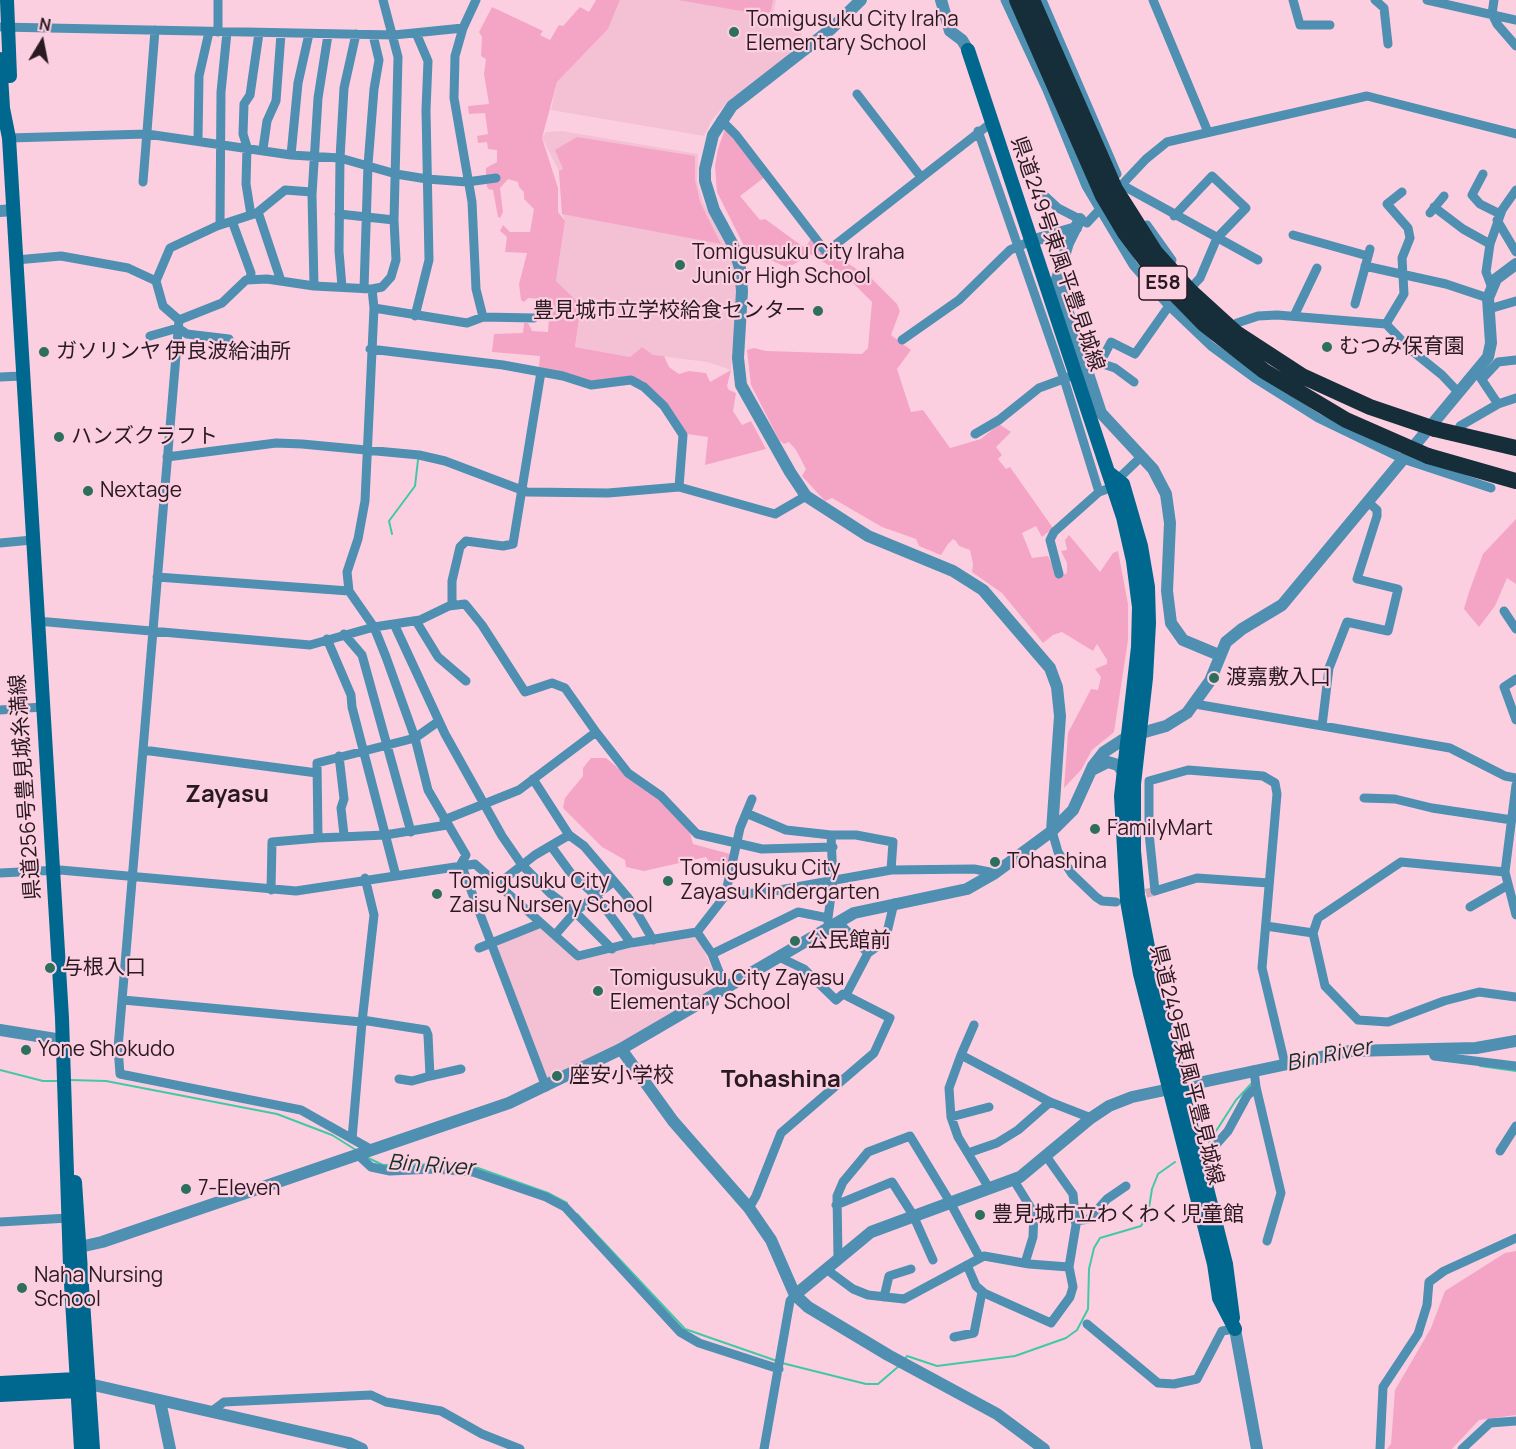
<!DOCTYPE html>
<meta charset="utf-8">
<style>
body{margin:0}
#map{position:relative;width:1516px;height:1449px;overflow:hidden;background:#fccfe0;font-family:Manrope,sans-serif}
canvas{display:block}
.north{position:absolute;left:12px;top:12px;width:60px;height:60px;-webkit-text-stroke:4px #fccfe0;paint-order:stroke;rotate:10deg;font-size:16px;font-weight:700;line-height:24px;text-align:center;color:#291920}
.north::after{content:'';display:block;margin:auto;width:21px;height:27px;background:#291920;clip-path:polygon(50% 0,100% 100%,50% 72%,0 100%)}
</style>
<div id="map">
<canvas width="1516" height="1449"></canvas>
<div class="north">N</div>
</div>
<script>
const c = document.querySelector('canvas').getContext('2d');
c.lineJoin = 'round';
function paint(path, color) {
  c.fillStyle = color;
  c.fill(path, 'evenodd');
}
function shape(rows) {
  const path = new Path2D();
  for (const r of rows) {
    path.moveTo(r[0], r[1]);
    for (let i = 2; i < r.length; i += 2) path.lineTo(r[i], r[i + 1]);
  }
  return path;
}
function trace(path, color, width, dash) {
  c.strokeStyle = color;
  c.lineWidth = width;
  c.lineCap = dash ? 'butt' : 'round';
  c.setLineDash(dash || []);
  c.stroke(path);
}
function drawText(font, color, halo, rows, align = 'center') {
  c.font = font + ' Manrope,"Noto Sans JP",sans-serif';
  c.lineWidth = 4.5;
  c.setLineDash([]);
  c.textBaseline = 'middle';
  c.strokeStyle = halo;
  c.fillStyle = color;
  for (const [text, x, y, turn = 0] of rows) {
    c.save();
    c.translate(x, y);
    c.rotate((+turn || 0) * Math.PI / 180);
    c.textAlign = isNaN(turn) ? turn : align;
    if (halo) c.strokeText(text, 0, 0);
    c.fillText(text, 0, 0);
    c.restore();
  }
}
paint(shape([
 [620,0,776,0,773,16,804,21,799,48,727,102,712,120,704,136,551,110,557,82,608,29],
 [562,131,698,154,697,181,703,202,728,249,735,269,737,289,731,370,707,362,653,355,642,347,630,357,575,347,581,305,556,281,565,221,562,214,559,171,542,138,546,132],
 [541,925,577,959,691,935,700,941,721,990,548,1082,494,945]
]), '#f4c0d4');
paint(shape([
 [596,0,620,0,608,29,557,82,542,138,558,188,558,212,565,221,556,281,581,305,575,347,630,357,642,347,653,355,664,356,669,367,679,374,689,371,706,373,710,382,731,370,727,386,729,390,736,393,733,411,742,425,751,421,766,449,705,465,708,437,687,434,668,404,643,381,631,377,592,381,539,367,540,356,492,352,494,334,523,333,524,323,528,323,532,331,548,332,549,317,552,315,554,305,539,299,528,298,524,302,521,300,519,284,527,253,505,252,507,237,500,231,503,225,510,232,530,232,534,209,524,199,524,192,519,187,518,182,508,179,500,188,503,212,500,218,498,217,493,190,488,189,486,183,486,168,497,162,497,150,488,149,487,142,478,143,477,136,488,134,485,113,469,114,468,106,489,104,484,74,486,59,481,56,482,37,479,32,492,7,543,31,540,35,550,40,559,25,563,26,580,7,589,12],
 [678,0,773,0,770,16],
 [725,129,765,177,740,196,760,220,765,219,805,248,812,237,829,252,870,277,897,304,900,311,891,335,911,350,897,369,911,412,923,410,950,448,981,439,999,424,1011,432,996,447,1002,455,998,459,1006,469,1010,467,1053,528,1042,537,1036,526,1022,533,1032,558,1048,556,1058,577,1067,573,1067,563,1061,551,1067,550,1065,540,1069,535,1100,572,1113,553,1118,551,1128,604,1128,640,1114,732,1092,750,1081,770,1064,788,1068,733,1091,689,1098,690,1101,677,1095,669,1107,664,1107,660,1097,644,1093,651,1062,632,1053,635,1043,643,1002,593,972,572,973,564,970,550,959,546,956,541,953,539,948,544,941,555,919,546,916,539,882,527,832,498,825,501,802,476,806,469,796,450,789,442,784,444,779,440,751,385,747,350,754,348,766,351,862,354,868,348,872,302,845,275,810,254,788,268,745,248,717,192,715,166,718,149],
 [577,137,695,156,695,180,700,202,721,244,562,214,559,171,563,169,555,150],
 [1516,519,1516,584,1507,578,1495,606,1479,627,1464,609,1469,592,1483,554],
 [591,758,606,758,642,788,660,798,690,833,693,844,730,854,728,865,718,873,714,871,706,857,644,871,626,867,625,860,602,847,563,808,565,798,583,776,583,768],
 [1516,1251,1516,1415,1479,1420,1452,1449,1387,1449,1391,1444,1395,1390,1431,1328,1445,1291,1505,1253]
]), '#f4a5c5');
trace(shape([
 [392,534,389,521,415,486,418,460],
 [1480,1066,1516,1071],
 [0,1070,43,1081,58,1081],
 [70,1080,106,1081,277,1114,332,1135,356,1150],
 [1209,1142,1236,1100,1252,1083],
 [366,1157,383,1165,453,1164,478,1168,548,1193,567,1203],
 [577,1214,685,1329,777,1361],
 [904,1360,907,1356,937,1366,1015,1356,1066,1338,1077,1330,1088,1309,1089,1269,1094,1248,1100,1238,1141,1226,1148,1214,1152,1189,1158,1174,1175,1162],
 [782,1363,866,1384,878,1384,899,1366]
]), '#41c8a7', 2);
trace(shape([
 [1133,897,1155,891]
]), '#d2abba', 9, [9, 4.5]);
trace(shape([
 [1005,0,1047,90,1086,186,1133,265,1168,305,1211,346,1256,379,1318,418,1403,459,1491,488],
 [1042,0,1117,174],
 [1153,0,1208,132],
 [1293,0,1300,25,1330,25],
 [1375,0,1384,8,1388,44],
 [1427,0,1516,20],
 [1494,0,1492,14,1497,24,1516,46],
 [0,27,394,35,463,28],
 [218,32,218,0],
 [857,94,921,177],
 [721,120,736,135,826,252,991,123],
 [978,131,1064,379,1099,492],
 [9,138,147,134,291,155,340,158,396,174,427,179,467,182,496,178],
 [198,140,199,76,209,32],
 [263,149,267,121,276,101,281,34],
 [291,155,298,83,309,34],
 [1483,174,1472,195,1480,204,1500,214],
 [143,182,155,30],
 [1122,185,1258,260],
 [1114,193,1146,159,1167,142,1367,96,1516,134],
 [1045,196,1058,208,1087,223,1101,208],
 [1434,207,1463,229,1490,244],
 [1430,213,1444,196],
 [339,214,394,220],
 [251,215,246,184,247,147,243,134,244,104,250,95,259,33],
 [1174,216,1212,176,1246,208,1217,238,1200,278,1187,292],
 [1497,220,1516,252],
 [232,221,251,273,250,280],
 [220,225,221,92,227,32],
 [1147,225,1172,260],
 [1293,235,1368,256],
 [16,260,61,256,128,268,156,281,163,306,179,320],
 [1365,266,1446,284,1488,298],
 [156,281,170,248,217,226,257,213],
 [281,281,258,212,285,190,312,192],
 [314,286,312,195,318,98,328,35],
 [342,287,339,251,340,158,344,88,356,34],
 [1492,288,1486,272,1490,244,1502,210,1516,190],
 [364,289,368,165,374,89,379,60,373,35],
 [372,289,382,287,391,277,396,260,394,220,398,57,383,0],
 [1355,304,1370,249],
 [374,308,467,323,483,317,476,289,472,202,454,98,455,56,463,28,476,0],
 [1489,309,1516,301],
 [415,316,429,260,426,110,428,61,416,33],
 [1294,316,1317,268],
 [483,317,534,318],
 [179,320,222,303,246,280,267,279,314,286,372,289,374,308,365,501,358,539,347,572,349,591,374,627,386,657,415,738,428,790,466,855,461,864,546,1087],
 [179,320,118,1048,120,1074,301,1110,372,1150],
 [1237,323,1258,316,1277,315,1386,324,1411,350,1442,375,1459,393],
 [1386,324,1404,294,1402,258,1410,238,1408,228,1387,204,1402,192],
 [150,336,178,328,187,334,229,339],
 [902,340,959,300,1010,250,1031,241],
 [370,349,503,365,563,376,591,385,631,380,644,387,664,406,683,435,679,487],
 [1100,363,1115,368,1134,382],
 [1086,367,1100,363,1111,342,1135,354,1171,303],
 [1478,374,1498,404],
 [0,377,22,376],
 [1483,378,1498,362,1516,360],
 [1460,426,1498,404,1516,398],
 [975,434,999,420,1039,388,1069,377],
 [167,457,276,443,302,444,419,455,445,461,527,492,608,493,679,487,775,514,806,496],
 [1118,479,1141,457],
 [0,543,32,540],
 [1059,574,1050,540,1054,532,1099,492,1113,487],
 [157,577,349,591],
 [452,605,452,581,460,547,466,541,503,546,513,544,541,372],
 [1504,611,1516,629],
 [37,621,310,645,374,627,420,620,449,606,465,604,482,625,525,692,552,683,565,688,596,732,519,790,444,820],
 [416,621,438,657,466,681],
 [394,624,445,734,502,836,522,865,551,894,575,912,612,949],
 [344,634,362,655,411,832],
 [327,639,351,695,352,707,396,876],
 [1516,679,1504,687,1516,720],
 [1195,704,1450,748,1505,776,1516,778],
 [0,710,42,707],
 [1322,726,1329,668,1347,622,1388,631,1398,589,1357,579,1377,516,1377,510,1367,501],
 [596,732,628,773,661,796,697,834,762,849,833,847],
 [143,750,317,773],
 [339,756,344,799,341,808,344,835],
 [1516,785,1505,872,1516,915],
 [1364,798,1395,799,1432,808,1512,820],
 [746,813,786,830,831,835],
 [1052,831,1058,852,1072,874,1096,897,1102,901,1116,902],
 [569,835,584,846,629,899,653,940],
 [318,838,385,835,447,825],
 [551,846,570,872,596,896,631,943],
 [1505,872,1401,862,1318,918,1313,933,1325,986,1358,1020,1388,1022,1444,1001,1479,992,1516,997],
 [0,873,60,870,296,891,475,864,578,956,631,943,697,932,725,896,740,828,752,799],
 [1269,883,1197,878,1155,891,1149,833,1149,781,1188,770,1263,776,1275,783,1277,794,1262,968,1285,1064],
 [498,884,535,855,569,835,533,779],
 [271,890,272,842,318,838,317,763,415,738,439,721],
 [725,896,774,891,891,870,974,869,995,873],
 [1470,907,1508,885],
 [828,918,833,881,831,835,856,835,893,842,891,870],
 [838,922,868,953],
 [1266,926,1313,933],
 [697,932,712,954,726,990],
 [555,935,575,912,613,882],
 [479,948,541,923],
 [712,954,798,912,828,918,828,922],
 [846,995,868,953,885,941,894,903],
 [123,1000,362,1022],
 [362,1020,426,1030,428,1035,430,1076,461,1069],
 [1431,1048,1434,1056,1516,1066],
 [961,1055,974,1025],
 [399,1079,412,1081,430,1076],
 [1256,1087,1281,1193,1267,1241],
 [951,1117,989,1107],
 [352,1139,362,1022,374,915,365,878],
 [1500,1151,1516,1126],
 [968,1153,997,1143,1018,1130,1050,1102],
 [1200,1154,1213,1148,1228,1131,1247,1096,1256,1087,1254,1070],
 [358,1155,371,1167,390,1171,434,1169,473,1172,546,1197,565,1207,680,1332,699,1343,779,1369],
 [1013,1179,1034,1213,1033,1237,1025,1263],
 [989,1188,958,1137,951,1117,949,1088,961,1055,1050,1102,1091,1118],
 [836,1205,892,1182,913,1215,933,1260],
 [749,1208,756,1196,781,1133,874,1053,890,1018,843,994,836,1000,804,969,781,958],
 [1075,1221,1089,1219,1107,1199,1126,1186],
 [0,1222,68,1218],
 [838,1257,837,1196,843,1182,868,1152,910,1136,950,1202,980,1258],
 [967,1265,976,1286,984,1293,1051,1323,1070,1297,1073,1287,1069,1267],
 [826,1269,853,1289,868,1295,904,1299,984,1256,1029,1264,1069,1267,1076,1225,1073,1194,1046,1156],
 [884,1297,889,1276,911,1269],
 [1087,1324,1158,1383,1174,1384,1197,1379,1222,1331,1235,1329],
 [954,1337,974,1333,982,1292],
 [212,1411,224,1402,371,1395,386,1402,441,1411,482,1434,520,1449],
 [764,1449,790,1301,795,1295],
 [1380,1449,1383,1387,1418,1334,1427,1305,1429,1282,1444,1271,1516,1238],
 [1462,1449,1490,1423,1516,1421]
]), '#4f8fb1', 9);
trace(shape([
 [861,0,831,29,732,106,713,135,705,169,705,181,714,210,733,245,740,268,742,291,738,358,741,385,790,472,806,496,868,536,953,571,983,590,1050,668,1057,687,1060,716,1052,831],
 [941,0,950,31,962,40,968,50],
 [0,211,13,210],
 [1080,219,1068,243,1057,279,1101,413,1153,469,1166,494,1170,523,1167,591,1171,623,1183,640,1219,655],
 [1031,241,1076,228],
 [1092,770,1108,762,1118,765,1123,772],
 [0,1030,62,1040],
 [621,1049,673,1121,749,1208,771,1240,795,1295,808,1307,888,1355,997,1414,1044,1449],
 [71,1249,102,1242,509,1103,621,1049,854,913,967,889,995,873,1052,831,1073,810,1093,766,1104,752,1127,737,1166,726,1187,713,1210,681,1226,642,1242,629,1282,605,1488,357,1491,343,1488,298,1496,279,1516,264],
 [795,1295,871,1232,1020,1177,1091,1118,1109,1106,1132,1097,1349,1051,1476,1048,1516,1041],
 [1235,1329,1257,1449],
 [89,1384,349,1443,362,1449],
 [160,1401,170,1449]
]), '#4f8fb1', 12);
trace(shape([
 [7,0,10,76],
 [968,50,1123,517,1133,561,1139,607,1138,647,1121,796,1127,901,1140,974,1214,1264,1219,1298,1235,1329],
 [0,59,3,108,9,138,62,1018,70,1267,81,1449],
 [1108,472,1123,484,1141,546,1148,587,1149,623,1146,678,1134,784,1134,851,1138,895,1154,978,1226,1264,1233,1318],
 [75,1182,93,1449],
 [0,1383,76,1379,84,1382],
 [0,1395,77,1391,84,1387]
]), '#00678e', 14);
trace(shape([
 [1435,429,1516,448],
 [1428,456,1516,481]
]), '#162e3a', 16);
trace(shape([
 [1017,0,1103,196,1125,233,1159,278,1204,324,1264,371,1346,420,1428,456],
 [1032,0,1115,189,1155,252,1191,292,1236,333,1302,376,1370,407,1435,429]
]), '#162e3a', 16);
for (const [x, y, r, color] of [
 [734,32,6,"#2d6e5d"],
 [680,265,6,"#2d6e5d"],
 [818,311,6,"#2d6e5d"],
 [1327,347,6,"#2d6e5d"],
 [44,352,6,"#2d6e5d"],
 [59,437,6,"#2d6e5d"],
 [88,491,6,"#2d6e5d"],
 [1214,678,6,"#2d6e5d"],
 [1095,829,6,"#2d6e5d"],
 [995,862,6,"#2d6e5d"],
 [668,881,6,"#2d6e5d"],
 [437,894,6,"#2d6e5d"],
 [795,941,6,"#2d6e5d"],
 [50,968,6,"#2d6e5d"],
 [598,991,6,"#2d6e5d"],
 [26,1050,6,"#2d6e5d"],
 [557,1076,6,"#2d6e5d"],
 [186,1189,6,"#2d6e5d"],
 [980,1215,6,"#2d6e5d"],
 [22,1288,6,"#2d6e5d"]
]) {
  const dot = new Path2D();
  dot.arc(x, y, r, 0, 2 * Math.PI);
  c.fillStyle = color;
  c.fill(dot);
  trace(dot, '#fccfe0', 2);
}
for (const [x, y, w] of [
 [1163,283,48]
]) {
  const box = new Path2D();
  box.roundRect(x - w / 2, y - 17, w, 34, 4.5);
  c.fillStyle = '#fccfe0';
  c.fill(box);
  trace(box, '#291920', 1.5);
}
drawText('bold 20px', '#291920', null, [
 ["E58",1163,283]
]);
drawText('21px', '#291920', '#fccfe0', [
 ["Tomigusuku City Iraha",746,20],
 ["Elementary School",746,44],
 ["Tomigusuku City Iraha",692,253],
 ["Junior High School",692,277],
 ["豊見城市立学校給食センター",806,311,"right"],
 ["むつみ保育園",1339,347],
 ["ガソリンヤ 伊良波給油所",56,352],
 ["ハンズクラフト",71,437],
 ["Nextage",100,491],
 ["渡嘉敷入口",1226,678],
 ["FamilyMart",1107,829],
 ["Tohashina",1007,862],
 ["Tomigusuku City",680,869],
 ["Zayasu Kindergarten",680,893],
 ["Tomigusuku City",449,882],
 ["Zaisu Nursery School",449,906],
 ["公民館前",807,941],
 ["与根入口",62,968],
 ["Tomigusuku City Zayasu",610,979],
 ["Elementary School",610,1003],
 ["Yone Shokudo",38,1050],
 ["座安小学校",569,1076],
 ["7-Eleven",198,1189],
 ["豊見城市立わくわく児童館",992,1215],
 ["Naha Nursing",34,1276],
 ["School",34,1300]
], 'left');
drawText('21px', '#291920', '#fccfe0', [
 ["県道249号東風平豊見城線",1057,254,71],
 ["県道256号豊見城糸満線",26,787,-94],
 ["県道249号東風平豊見城線",1186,1065,76]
]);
drawText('italic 22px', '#182e28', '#fccfe0', [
 ["Bin River",1329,1056,-12],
 ["Bin River",431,1166,4]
]);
drawText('bold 24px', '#291920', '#fccfe0', [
 ["Zayasu",227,795],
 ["Tohashina",781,1080]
]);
</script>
